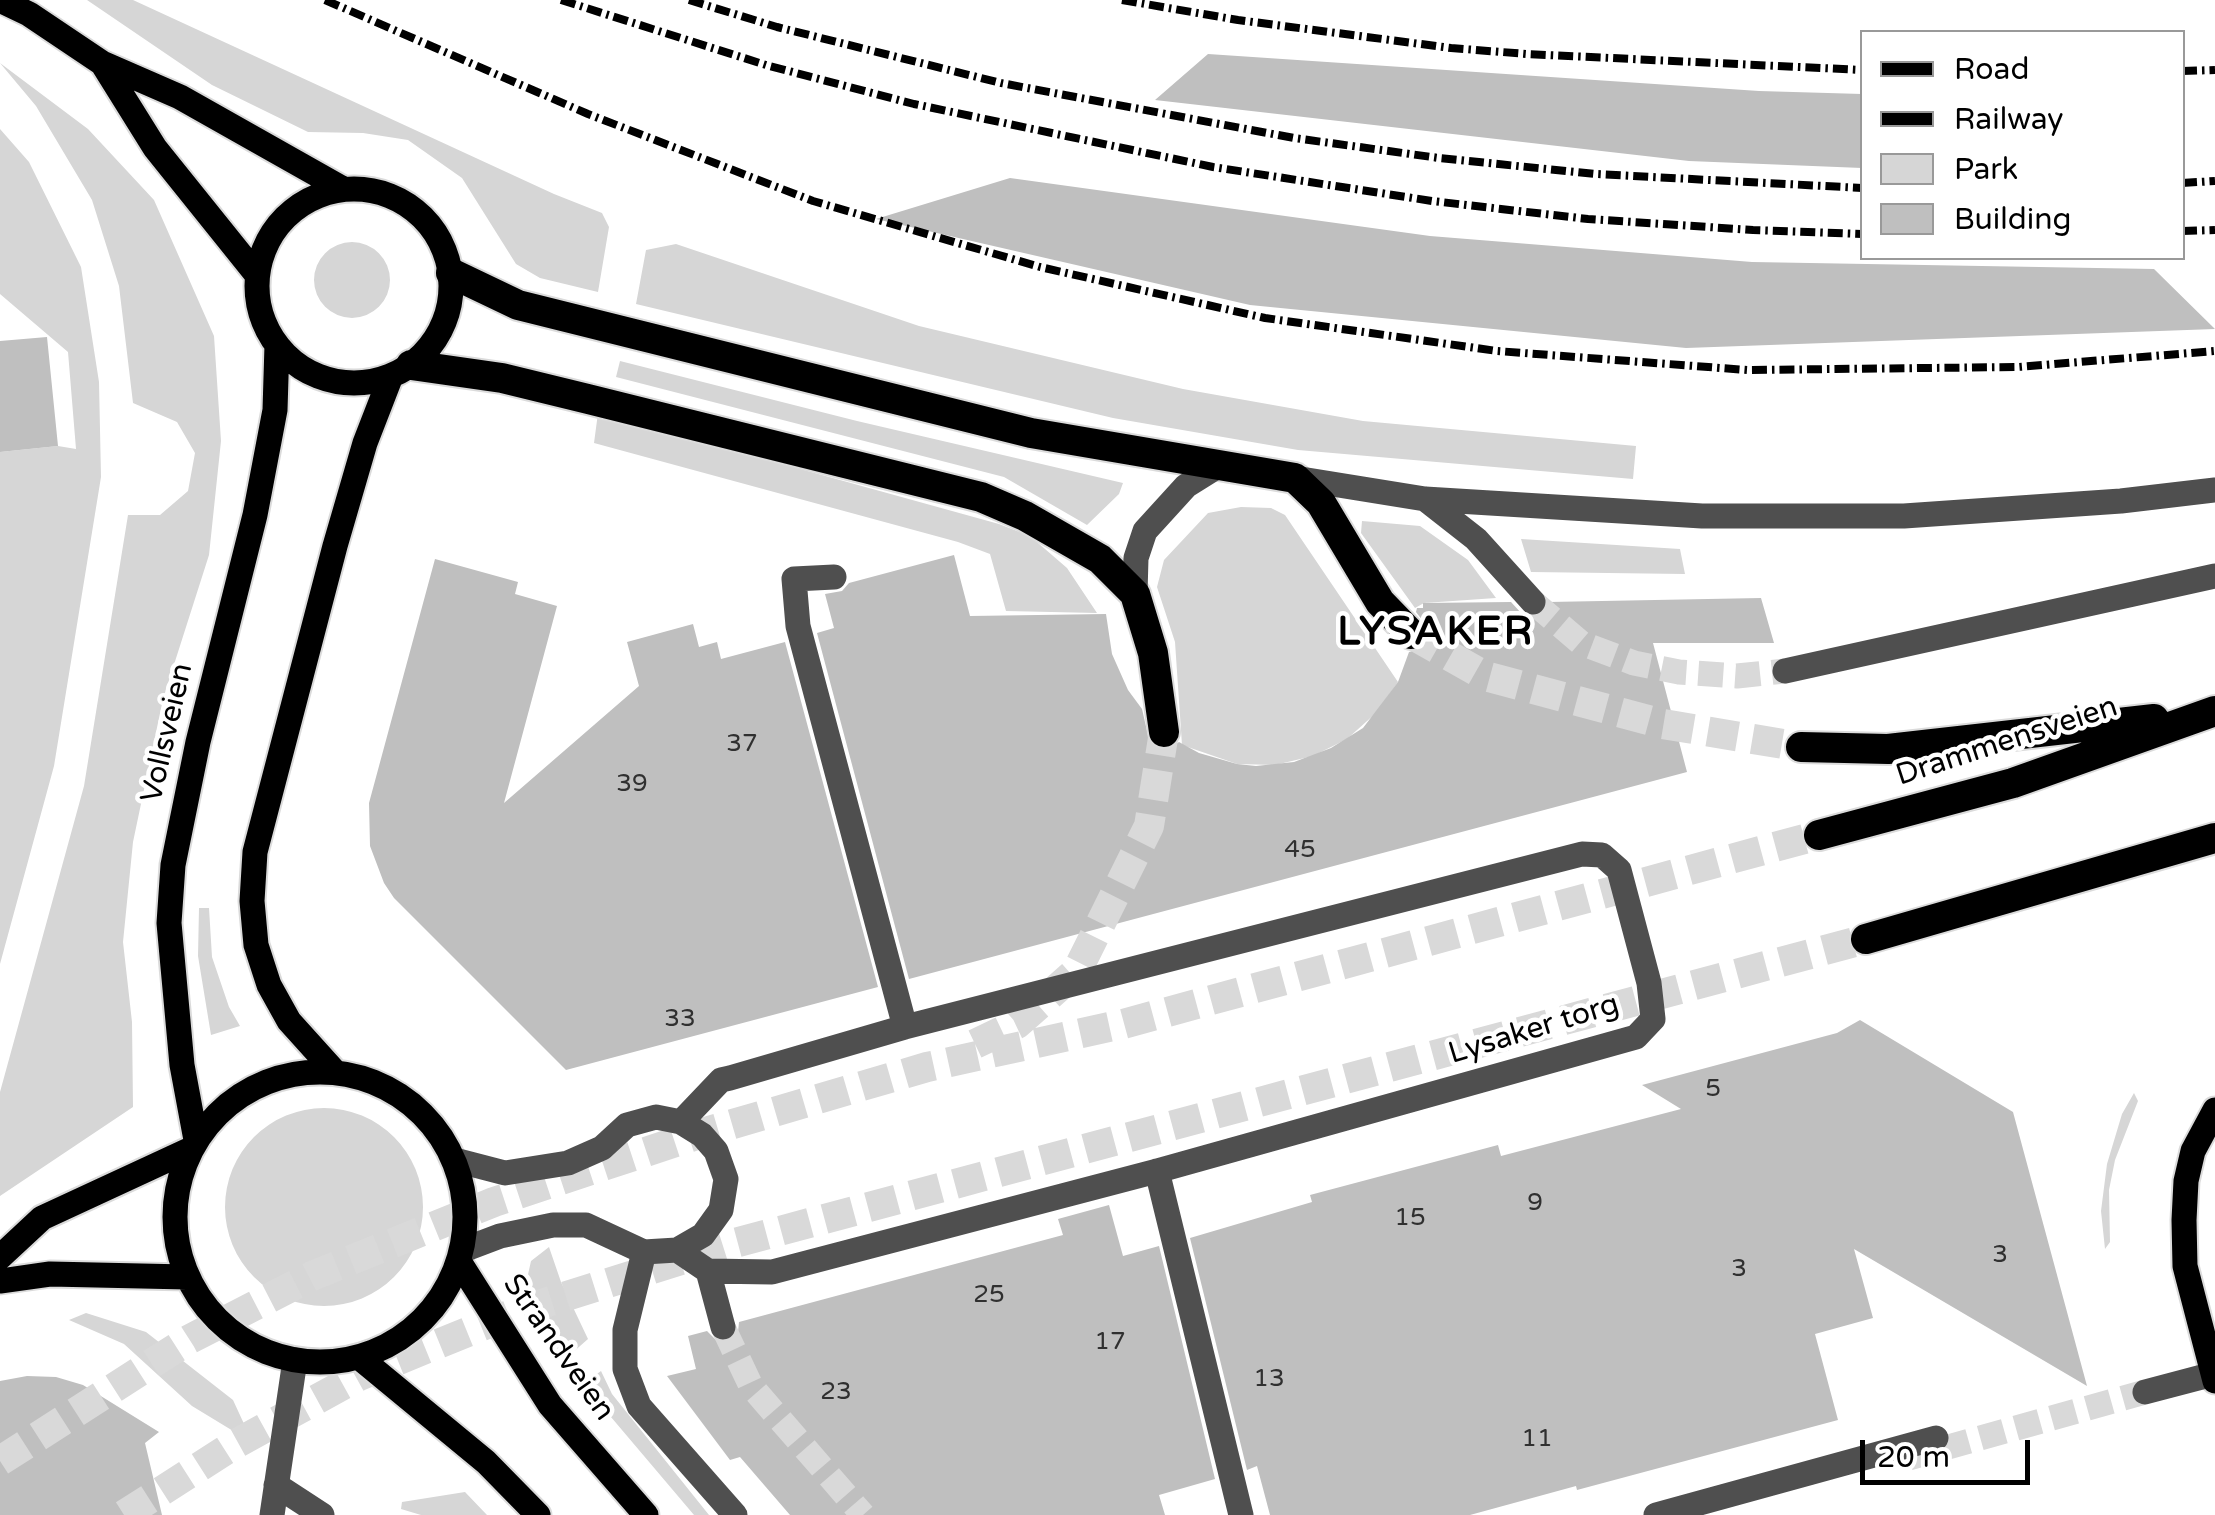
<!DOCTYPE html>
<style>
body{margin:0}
#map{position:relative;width:2215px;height:1515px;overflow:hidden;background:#fff;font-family:"Varela Round",sans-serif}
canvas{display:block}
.legend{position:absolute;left:1860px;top:30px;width:325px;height:230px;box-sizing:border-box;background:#fff;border:2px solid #999;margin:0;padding:12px 18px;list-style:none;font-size:30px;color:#000}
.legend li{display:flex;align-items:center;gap:20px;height:50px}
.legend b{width:50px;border:2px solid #999}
.scale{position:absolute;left:1860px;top:1440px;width:170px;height:45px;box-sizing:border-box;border:5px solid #000;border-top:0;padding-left:12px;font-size:30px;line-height:35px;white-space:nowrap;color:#000;-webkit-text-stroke:8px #fff;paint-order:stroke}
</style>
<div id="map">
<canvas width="2215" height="1515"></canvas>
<ul class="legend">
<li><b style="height:12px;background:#000"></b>Road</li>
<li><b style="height:12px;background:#000"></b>Railway</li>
<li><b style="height:28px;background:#d6d6d6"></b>Park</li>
<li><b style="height:28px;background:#bfbfbf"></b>Building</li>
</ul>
<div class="scale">20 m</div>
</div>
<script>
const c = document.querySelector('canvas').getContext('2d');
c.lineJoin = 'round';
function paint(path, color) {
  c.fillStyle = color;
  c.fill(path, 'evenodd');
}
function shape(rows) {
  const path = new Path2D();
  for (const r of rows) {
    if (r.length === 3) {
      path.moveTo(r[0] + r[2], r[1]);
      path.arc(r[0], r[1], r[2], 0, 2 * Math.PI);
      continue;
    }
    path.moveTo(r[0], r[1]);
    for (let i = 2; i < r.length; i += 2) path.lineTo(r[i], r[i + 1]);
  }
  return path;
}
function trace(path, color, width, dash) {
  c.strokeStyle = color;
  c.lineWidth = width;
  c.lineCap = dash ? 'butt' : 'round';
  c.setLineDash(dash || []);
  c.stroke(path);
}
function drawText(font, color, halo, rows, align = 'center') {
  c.font = font + ' "Varela Round",sans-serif';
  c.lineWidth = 9;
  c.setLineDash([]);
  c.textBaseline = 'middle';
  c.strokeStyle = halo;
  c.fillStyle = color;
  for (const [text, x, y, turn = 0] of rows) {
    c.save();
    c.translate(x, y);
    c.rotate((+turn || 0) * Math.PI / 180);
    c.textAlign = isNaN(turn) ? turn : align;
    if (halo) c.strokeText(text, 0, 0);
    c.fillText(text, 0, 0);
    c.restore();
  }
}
paint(shape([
 [87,0,133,0,554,194,602,213,609,227,598,292,540,278,516,264,462,178,408,140,363,133,308,132,212,85],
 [0,63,88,129,154,200,214,336,221,441,209,555,163,699,133,842,123,942,132,1022,133,1107,0,1196,0,1092,84,786,128,515,160,515,188,491,195,453,177,422,133,403,119,286,92,200,36,106],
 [0,129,29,162,81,267,99,382,101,477,54,766,0,964,0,452,58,446,76,449,68,352,0,294],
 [352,280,38],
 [676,244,919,326,1183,389,1363,421,1636,446,1633,479,1298,450,1113,418,636,304,646,250],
 [620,361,857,421,1123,483,1119,494,1087,525,1004,477,616,377],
 [598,413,999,524,1030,536,1067,568,1097,613,1006,611,990,554,958,542,594,443],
 [1241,507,1271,508,1285,515,1398,682,1376,713,1347,739,1313,756,1275,765,1237,764,1182,745,1175,642,1157,587,1164,560,1208,513],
 [1362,521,1420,526,1468,560,1496,598,1424,603,1415,608,1361,533],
 [1521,539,1680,549,1685,574,1531,572],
 [199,908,209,908,212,957,229,1007,240,1026,211,1035,198,956],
 [2134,1093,2138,1101,2115,1160,2109,1190,2110,1242,2105,1249,2101,1211,2107,1164,2122,1114],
 [324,1207,99],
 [549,1247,561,1282,588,1339,563,1361,529,1301,527,1279,531,1261],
 [86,1313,146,1332,233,1400,245,1426,243,1437,192,1406,124,1344,69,1320],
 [601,1371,612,1394,709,1515,694,1515,583,1384],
 [465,1492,487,1515,421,1515,401,1509,402,1502]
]), '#d6d6d6');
paint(shape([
 [1208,54,1759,91,1862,94,1862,168,1689,161,1155,100],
 [1010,178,1430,236,1752,262,2154,269,2215,329,1686,348,1250,305,876,219],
 [47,337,58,446,0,452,0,341],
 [954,555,970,616,1106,614,1112,654,1128,690,1142,709,1150,744,1166,751,1179,742,1199,753,1237,764,1256,766,1294,762,1331,748,1363,728,1398,682,1409,652,1423,648,1429,640,1429,629,1416,612,1417,608,1423,608,1423,603,1511,602,1522,614,1535,618,1545,613,1549,602,1761,598,1774,643,1653,643,1687,772,909,979,817,633,834,628,825,594,842,591,849,583],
 [435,559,518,582,515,594,557,606,504,803,639,686,627,642,693,624,699,647,717,642,721,659,785,642,878,987,566,1070,394,898,384,883,370,846,369,803],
 [1860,1020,2013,1112,2087,1386,1854,1249,1873,1318,1815,1334,1838,1420,1577,1490,1576,1486,1470,1515,1270,1515,1257,1466,1247,1470,1190,1238,1312,1202,1310,1195,1498,1145,1501,1156,1681,1109,1642,1085,1837,1033],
 [1109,1205,1123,1256,1159,1246,1215,1479,1159,1495,1165,1515,790,1515,740,1457,730,1460,667,1376,696,1369,688,1336,707,1331,718,1342,728,1342,738,1332,739,1322,1063,1235,1058,1219],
 [27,1376,56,1377,83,1385,159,1432,145,1443,162,1515,0,1515,0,1381]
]), '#bfbfbf');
trace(shape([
 [1533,602,1581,643,1634,663,1679,672,1737,676,1785,671],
 [723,1327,751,1386,863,1515],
 [1909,1458,2145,1392]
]), '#d9d9d9', 25, [25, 12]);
trace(shape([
 [1411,634,1485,676,1663,724,1801,747],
 [975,1044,1017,1024,1077,971,1149,826,1164,732],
 [0,1461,190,1339,312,1276,494,1202,709,1131,927,1067,1123,1024,1819,835],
 [124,1515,232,1446,359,1376,519,1311,735,1243,1866,939]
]), '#d9d9d9', 30, [30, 15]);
const major = shape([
 [0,0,29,14,102,63,180,97,343,189],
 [102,63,155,148,257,275],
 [354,286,97],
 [320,1217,145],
 [335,1072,289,1021,269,985,256,945,252,901,255,852,335,546,365,443,391,376],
 [2215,1110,2193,1151,2186,1181,2184,1220,2185,1266,2215,1381],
 [196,1140,182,1065,169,923,173,865,198,742,255,515,275,410,277,345],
 [0,1257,42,1218,191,1149],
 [460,1263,550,1405,646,1515],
 [0,1281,50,1274,187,1277],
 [360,1358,486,1462,538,1515]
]);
const highway = shape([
 [451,273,518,305,1031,433,1295,478,1321,503,1380,602,1411,634],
 [411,365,502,378,588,399,981,497,1025,516,1100,559,1135,594,1153,653,1164,732],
 [1801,747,1888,749,2154,719],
 [1819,835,2013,783,2215,711],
 [1866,939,2215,838]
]);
trace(major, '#dbdbdb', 29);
trace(highway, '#dbdbdb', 34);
trace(shape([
 [1295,478,1425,499,1702,516,1904,516,2121,501,2215,490],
 [1425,499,1476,539,1533,602],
 [834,577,794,579,798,626,905,1027],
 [1135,594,1136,558,1145,531,1186,486,1218,466],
 [1785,671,2215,576],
 [455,1160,505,1173,568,1163,602,1148,627,1125,656,1117,681,1122,702,1135,716,1151,726,1179,721,1210,703,1235,677,1250,644,1252,586,1225,553,1225,500,1236,463,1250],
 [1157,1171,1241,1515],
 [677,1250,708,1271,772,1272,1157,1171,1636,1037,1653,1019,1649,983,1619,870,1602,855,1582,854,905,1027,730,1078,721,1080,681,1122],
 [644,1252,625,1330,625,1369,639,1406,735,1515],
 [708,1271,723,1327],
 [2145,1392,2213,1374],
 [276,1485,322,1515],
 [272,1515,295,1360],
 [1656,1515,1936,1438]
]), '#4f4f4f', 25);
trace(major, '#000', 25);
trace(highway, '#000', 30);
trace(shape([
 [325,0,588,114,813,201,1040,267,1265,318,1497,351,1747,370,2018,367,2215,351],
 [561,0,766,65,914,104,1213,167,1432,201,1588,219,1753,230,1862,234],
 [689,0,777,27,1001,83,1294,138,1439,158,1596,174,1862,188],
 [1122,0,1238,20,1451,48,1527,54,1862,70],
 [2182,71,2215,70],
 [2182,183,2215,181],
 [2182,231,2215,230]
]), '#000', 8, [15, 5, 2.5, 5]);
drawText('25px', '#303030', null, [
 ["37",742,744],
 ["39",632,784],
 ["45",1300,850],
 ["33",680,1019],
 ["5",1713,1089],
 ["9",1535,1203],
 ["15",1410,1218],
 ["3",2000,1255],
 ["3",1739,1269],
 ["25",989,1295],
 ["17",1110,1342],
 ["13",1269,1379],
 ["23",836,1392],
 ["11",1537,1439]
]);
drawText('30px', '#000', '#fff', [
 ["Vollsveien",168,733,-77],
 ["Drammensveien",2007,742,-18],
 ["Lysaker torg",1534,1030,-17],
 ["Strandveien",558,1348,55]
]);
c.letterSpacing = '2.5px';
drawText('bold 40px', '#000', '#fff', [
 ["LYSAKER",1436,633]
]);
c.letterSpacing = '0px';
</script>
